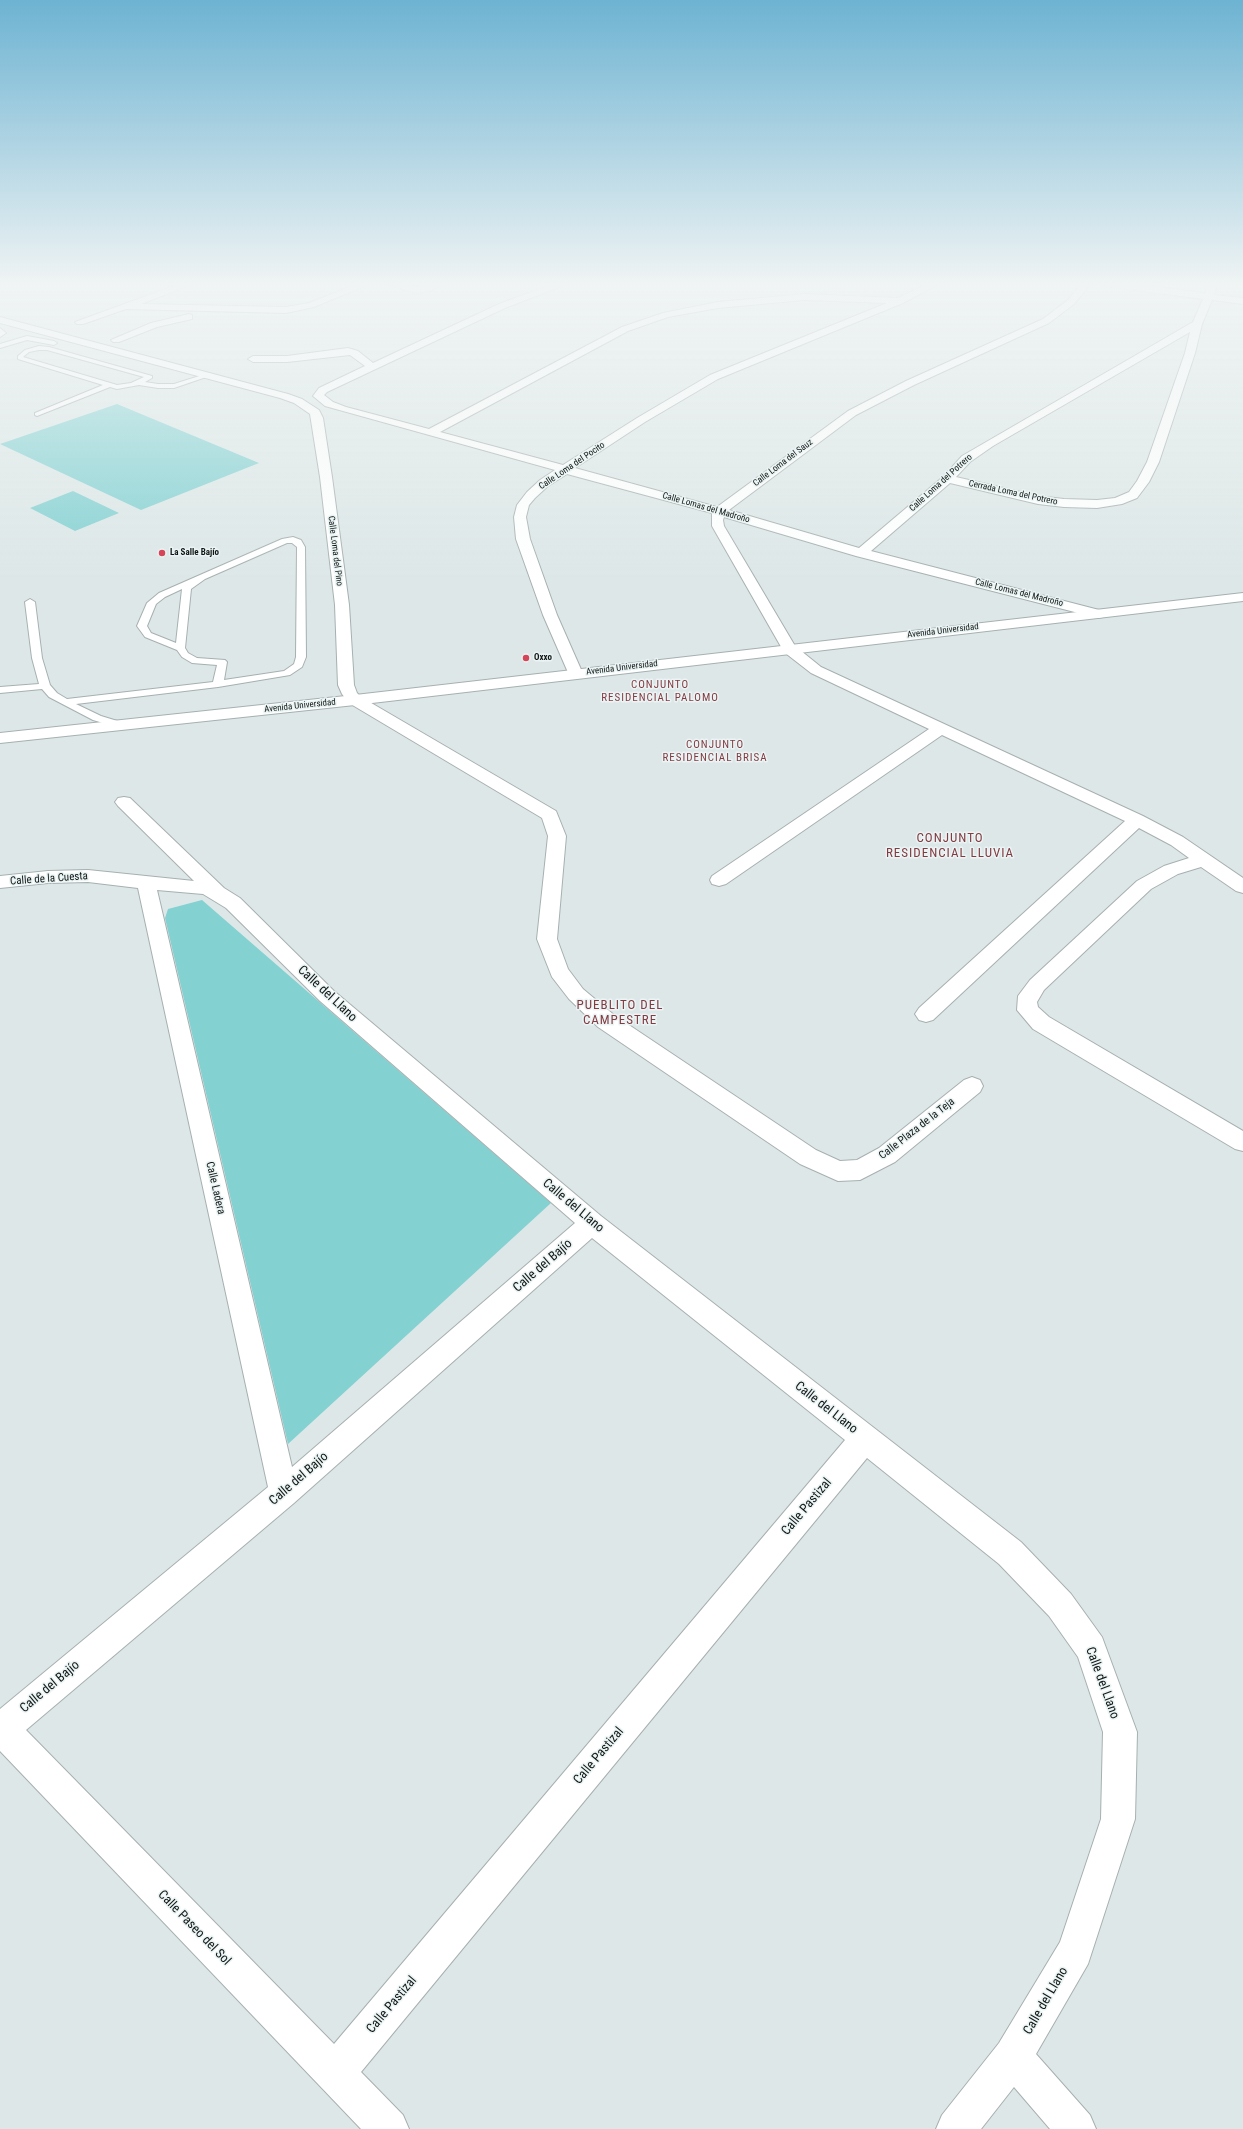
<!DOCTYPE html>
<meta charset="utf-8">
<style>
body{margin:0}
canvas{display:block;background:#dde7e7}
</style>
<canvas width="1243" height="2129"></canvas>
<script>
const c = document.querySelector('canvas').getContext('2d');
c.lineJoin = 'round';
function paint(path, color) {
  c.fillStyle = color;
  c.fill(path, 'evenodd');
}
function shape(rows) {
  const path = new Path2D();
  for (const r of rows) {
    path.moveTo(r[0], r[1]);
    for (let i = 2; i < r.length; i += 2) path.lineTo(r[i], r[i + 1]);
  }
  return path;
}
function trace(path, color, width, dash) {
  c.strokeStyle = color;
  c.lineWidth = width;
  c.lineCap = dash ? 'butt' : 'round';
  c.setLineDash(dash || []);
  c.stroke(path);
}
function drawText(font, color, halo, rows, align = 'center') {
  c.font = font + ' "Roboto Condensed",sans-serif';
  c.lineWidth = 3;
  c.setLineDash([]);
  c.textBaseline = 'middle';
  c.strokeStyle = halo;
  c.fillStyle = color;
  for (const [text, x, y, turn = 0] of rows) {
    c.save();
    c.translate(x, y);
    c.rotate((+turn || 0) * Math.PI / 180);
    c.textAlign = isNaN(turn) ? turn : align;
    if (halo) c.strokeText(text, 0, 0);
    c.fillText(text, 0, 0);
    c.restore();
  }
}
paint(shape([
 [117,404,259,463,141,510,0,444],
 [73,491,119,513,75,531,30,508],
 [202,900,551,1203,288,1444,165,918,168,909]
]), '#84d1d2');
const lane = shape([
 [0,328,6,333,0,337,0,328],
 [27,336,54,341,57,343,54,345,27,340,0,348,0,344,27,336],
 [39,346,49,347,152,376,152,378,145,382,158,384,174,384,209,373,212,375,174,388,158,388,139,385,117,389,110,387,37,416,35,415,35,413,103,385,18,359,18,356,25,350,39,346],
 [39,350,47,350,144,377,131,383,117,385,23,357,29,352,39,350],
 [293,537,301,540,305,547,306,657,302,667,290,675,218,687,76,704,101,716,124,723,125,725,124,727,120,728,93,720,49,697,42,689,0,693,0,687,39,684,32,658,25,602,30,599,35,602,42,658,50,685,57,693,67,699,213,682,217,665,192,663,182,657,177,650,145,637,137,626,147,603,159,593,282,539,293,537],
 [287,543,292,543,297,547,296,657,294,664,284,671,224,680,227,662,225,660,197,658,188,653,185,648,191,589,205,579,287,543],
 [182,589,176,643,151,633,147,626,156,604,165,597,182,589]
]);
const street = shape([
 [182,283,195,283,141,304,286,307,309,303,360,283,372,283,314,307,286,313,126,309,83,324,77,324,75,322,182,283],
 [381,283,398,283,416,287,433,283,445,283,430,291,416,293,381,283],
 [556,283,570,283,505,308,327,392,324,395,333,402,346,407,429,429,622,327,663,313,718,302,804,294,898,298,929,283,940,283,903,303,718,379,645,422,575,468,717,507,848,411,906,381,1043,319,1068,300,1082,283,1091,283,1074,304,1049,323,914,385,856,415,729,510,859,548,944,476,962,456,1193,322,1203,299,1104,286,1100,283,1126,283,1205,293,1208,283,1217,283,1214,295,1243,298,1243,304,1212,300,1202,324,1195,353,1159,462,1149,482,1137,498,1122,504,1097,508,1064,507,1038,504,950,483,871,551,1103,611,1105,614,1103,617,1098,618,856,556,724,517,723,520,724,526,795,646,821,667,1143,816,1183,837,1243,878,1243,893,1236,891,1201,867,1178,874,1151,889,1044,990,1037,1002,1038,1007,1049,1017,1243,1131,1243,1151,1235,1149,1033,1029,1017,1010,1018,996,1030,980,1137,881,1164,866,1189,858,1171,845,1139,828,933,1020,926,1022,919,1020,915,1014,919,1008,1125,821,942,735,726,884,719,886,712,884,710,880,712,876,929,729,811,673,784,652,712,526,712,513,567,474,548,486,535,498,529,505,526,517,530,539,557,615,583,674,580,677,570,677,543,615,516,539,514,517,517,505,527,492,540,480,555,470,325,406,313,396,319,388,365,366,350,355,287,362,253,362,248,359,253,356,287,356,348,348,358,351,373,363,499,304,556,283],
 [804,300,887,303,710,375,637,418,563,465,440,432,628,331,668,317,718,308,804,300],
 [1190,332,1185,353,1147,462,1137,481,1129,492,1115,498,1097,500,1064,499,1038,496,956,477,970,462,993,446,1190,332],
 [189,314,192,315,192,319,157,327,119,342,113,342,111,340,151,323,189,314],
 [0,317,288,394,302,399,319,410,323,418,332,477,349,605,354,685,357,693,361,697,556,811,566,836,557,939,568,969,583,989,614,1015,816,1150,840,1161,857,1160,879,1148,964,1080,972,1077,980,1080,983,1086,980,1092,895,1162,860,1180,838,1181,800,1164,598,1027,569,999,552,977,537,939,548,836,542,818,349,703,342,694,338,685,335,605,320,477,310,414,294,403,280,398,0,323,0,317],
 [124,797,130,798,224,888,240,898,334,991,601,1216,1021,1542,1071,1594,1102,1637,1137,1732,1135,1819,1088,1964,1036,2054,1090,2115,1096,2129,1050,2129,1014,2087,981,2129,936,2129,942,2115,999,2043,1060,1942,1101,1819,1103,1732,1078,1657,1049,1616,999,1564,867,1458,361,2072,403,2115,409,2129,361,2129,0,1751,0,1709,268,1487,138,888,88,882,48,883,0,888,0,876,48,871,88,870,194,881,118,806,115,802,118,798,124,797],
 [157,890,203,894,226,908,320,1001,575,1223,292,1467,157,890],
 [592,1238,845,1440,334,2044,26,1730,294,1503,592,1238]
]);
const secondary = shape([
 [1243,593,1243,601,355,705,0,743,0,733,355,695,1243,593]
]);
trace(lane, '#a7b0b0', 2);
trace(street, '#a7b0b0', 2);
trace(secondary, '#a7b0b0', 2);
paint(lane, '#fff');
paint(street, '#fff');
paint(secondary, '#fff');
const sky = c.createLinearGradient(0, 0, 0, 581);
sky.addColorStop(0, '#6db3d2');
sky.addColorStop(0.49, '#f0f4f4');
sky.addColorStop(1, '#f0f4f400');
c.fillStyle = sky;
c.fillRect(0, 0, 1243, 581);
for (const [x, y, r, color] of [
 [162,553,4,"#d54459"],
 [526,658,4,"#d54459"]
]) {
  const dot = new Path2D();
  dot.arc(x, y, r, 0, 2 * Math.PI);
  c.fillStyle = color;
  c.fill(dot);
  trace(dot, '#ebf4f4', 1.5);
}
drawText('9px', '#111515', '#ebf4f4', [
 ["Calle Loma del Sauz",783,463,-37],
 ["Calle Loma del Pocito",572,466,-34],
 ["Calle Loma del Potrero",941,483,-42],
 ["Cerrada Loma del Potrero",1013,493,12],
 ["Calle Lomas del Madroño",706,508,16],
 ["Calle Loma del Pino",335,551,83],
 ["Calle Lomas del Madroño",1019,593,14],
 ["Avenida Universidad",943,631,-7],
 ["Avenida Universidad",622,668,-7],
 ["Avenida Universidad",300,706,-6]
]);
drawText('bold 9px', '#111515', '#ebf4f4', [
 ["La Salle Bajío",170,553],
 ["Oxxo",534,658]
], 'left');
c.letterSpacing = '1px';
drawText('11px', '#833a41', '#ebf4f4', [
 ["CONJUNTO",660,685],
 ["RESIDENCIAL PALOMO",660,698],
 ["CONJUNTO",715,745],
 ["RESIDENCIAL BRISA",715,758]
]);
c.letterSpacing = '0px';
drawText('11px', '#111515', '#ebf4f4', [
 ["Calle de la Cuesta",49,879,-4],
 ["Calle Plaza de la Teja",917,1129,-38],
 ["Calle Ladera",215,1188,77]
]);
c.letterSpacing = '1px';
drawText('13px', '#833a41', '#ebf4f4', [
 ["CONJUNTO",950,839],
 ["RESIDENCIAL LLUVIA",950,854],
 ["PUEBLITO DEL",620,1006],
 ["CAMPESTRE",620,1021]
]);
c.letterSpacing = '0px';
drawText('13px', '#111515', '#ebf4f4', [
 ["Calle del Llano",327,994,43],
 ["Calle del Llano",573,1206,40],
 ["Calle del Bajío",543,1266,-41],
 ["Calle del Llano",826,1408,38],
 ["Calle del Bajío",299,1479,-41],
 ["Calle Pastizal",807,1507,-50],
 ["Calle del Llano",1102,1683,70],
 ["Calle del Bajío",50,1687,-40],
 ["Calle Pastizal",599,1756,-50],
 ["Calle Paseo del Sol",194,1928,46],
 ["Calle del Llano",1046,2001,-60],
 ["Calle Pastizal",392,2005,-50]
]);
</script>
